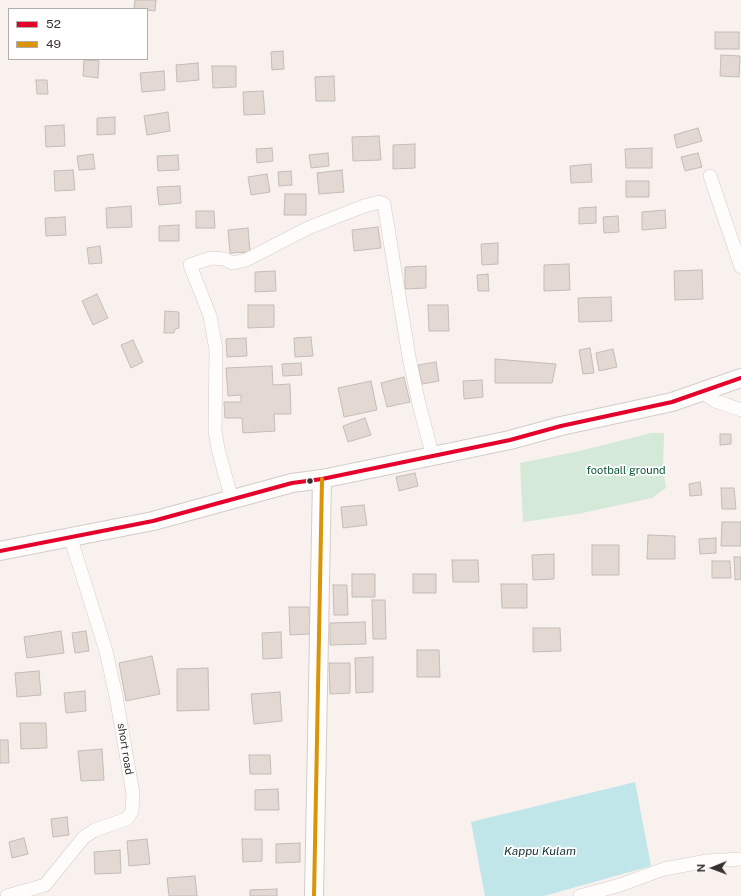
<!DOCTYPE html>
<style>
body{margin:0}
#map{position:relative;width:741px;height:896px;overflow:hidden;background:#f9f1ed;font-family:"Public Sans",sans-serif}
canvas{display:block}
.legend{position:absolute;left:8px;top:8px;width:140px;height:52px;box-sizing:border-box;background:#fff;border:1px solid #b0adab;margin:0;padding:5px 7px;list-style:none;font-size:12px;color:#39312e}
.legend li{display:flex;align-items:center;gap:8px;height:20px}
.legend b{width:20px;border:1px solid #b0adab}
.north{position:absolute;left:693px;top:848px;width:40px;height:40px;-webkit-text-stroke:3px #fff;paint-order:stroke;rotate:269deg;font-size:11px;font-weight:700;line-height:16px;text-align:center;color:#39312e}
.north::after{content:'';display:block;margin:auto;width:14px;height:18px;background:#39312e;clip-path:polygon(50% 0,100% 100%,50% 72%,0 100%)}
</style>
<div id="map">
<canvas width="741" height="896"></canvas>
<ul class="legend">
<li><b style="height:5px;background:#e4002b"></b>52</li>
<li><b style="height:5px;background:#da9407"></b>49</li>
</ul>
<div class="north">N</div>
</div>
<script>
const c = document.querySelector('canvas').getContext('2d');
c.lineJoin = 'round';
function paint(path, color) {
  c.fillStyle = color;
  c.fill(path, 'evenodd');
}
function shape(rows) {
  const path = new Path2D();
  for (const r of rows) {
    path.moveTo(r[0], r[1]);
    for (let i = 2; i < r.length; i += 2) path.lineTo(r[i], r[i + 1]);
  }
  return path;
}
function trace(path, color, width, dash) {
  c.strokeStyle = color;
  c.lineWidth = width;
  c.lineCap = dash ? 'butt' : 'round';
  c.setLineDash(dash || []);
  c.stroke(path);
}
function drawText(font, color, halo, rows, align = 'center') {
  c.font = font + ' "Public Sans",sans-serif';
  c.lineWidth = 3.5;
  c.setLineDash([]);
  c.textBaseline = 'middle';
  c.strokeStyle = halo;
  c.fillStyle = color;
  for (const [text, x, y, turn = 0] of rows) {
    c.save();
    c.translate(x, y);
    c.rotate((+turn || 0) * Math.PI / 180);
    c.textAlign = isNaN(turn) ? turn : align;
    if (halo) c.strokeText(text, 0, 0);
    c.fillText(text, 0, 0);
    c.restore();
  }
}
paint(shape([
 [651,433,664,433,663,468,666,488,652,498,578,514,523,522,520,463,575,452]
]), '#d4e9d8');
paint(shape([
 [635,782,651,866,544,896,485,896,471,822]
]), '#c0e6ea');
const building = shape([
 [135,0,156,0,155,11,134,8,135,0],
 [715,32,739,32,739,49,715,49,715,32],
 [283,51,284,69,272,70,271,52,283,51],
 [721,55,740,56,739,77,720,76,721,55],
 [84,60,99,61,98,78,83,76,84,60],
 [198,63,199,80,177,82,176,65,198,63],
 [212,66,236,66,236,87,213,88,212,66],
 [164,71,165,90,142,92,140,73,164,71],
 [334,76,335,101,316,101,315,77,334,76],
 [36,80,47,80,48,94,37,94,36,80],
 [263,91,265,114,244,115,243,92,263,91],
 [168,112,170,131,147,135,144,116,168,112],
 [115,117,115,134,97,135,97,118,115,117],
 [64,125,65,146,46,147,45,126,64,125],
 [698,128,702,141,677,148,674,135,698,128],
 [379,136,381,160,353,161,352,137,379,136],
 [415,144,415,168,393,169,393,145,415,144],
 [272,148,273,161,257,163,256,149,272,148],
 [652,148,652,168,626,168,625,149,652,148],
 [328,153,329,166,311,168,309,155,328,153],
 [698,153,702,167,685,171,681,157,698,153],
 [93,154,95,169,79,170,77,156,93,154],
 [178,155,179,170,158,171,157,156,178,155],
 [591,164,592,182,571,183,570,166,591,164],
 [73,170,75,190,55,191,54,171,73,170],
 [342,170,344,192,319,194,317,173,342,170],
 [291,171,292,185,279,186,278,172,291,171],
 [267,174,270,192,251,195,248,177,267,174],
 [626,181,649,181,649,197,626,197,626,181],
 [180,186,181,203,159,205,157,187,180,186],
 [285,194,306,194,306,215,284,215,285,194],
 [131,206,132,227,107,228,106,208,131,206],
 [596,207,596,223,579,224,579,208,596,207],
 [665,210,666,228,642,230,642,212,665,210],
 [196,211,214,211,215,228,196,228,196,211],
 [618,216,619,232,604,233,603,217,618,216],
 [65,217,66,235,46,236,45,218,65,217],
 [179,225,179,241,159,241,159,226,179,225],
 [378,227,381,248,354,251,352,230,378,227],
 [248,228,250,252,230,253,228,230,248,228],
 [498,243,498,264,482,265,481,244,498,243],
 [100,246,102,263,89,264,87,248,100,246],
 [569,264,570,290,544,291,544,265,569,264],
 [426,266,426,288,405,289,405,267,426,266],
 [702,270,703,299,675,300,674,271,702,270],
 [275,271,276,291,255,292,255,272,275,271],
 [488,274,489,291,478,291,477,275,488,274],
 [97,294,108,318,93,325,82,301,97,294],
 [611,297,612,321,579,322,578,298,611,297],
 [248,305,274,305,274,327,248,328,248,305],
 [428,305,448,305,449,331,429,331,428,305],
 [165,311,179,312,179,328,175,329,174,333,164,333,165,311],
 [311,337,313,356,295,357,294,338,311,337],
 [246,338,247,356,227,357,226,339,246,338],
 [133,340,143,362,131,368,121,345,133,340],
 [590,348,594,373,583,374,579,350,590,348],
 [613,349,617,367,599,371,596,353,613,349],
 [495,359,556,364,552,383,495,383,495,359],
 [436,362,439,381,422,384,418,365,436,362],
 [301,363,302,375,283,376,282,364,301,363],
 [272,366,273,385,290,384,291,414,274,414,275,431,243,433,242,418,225,418,224,402,241,402,241,395,228,396,226,368,272,366],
 [404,377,410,402,387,407,381,383,404,377],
 [482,380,483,397,464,399,463,381,482,380],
 [371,381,377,410,344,417,338,388,371,381],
 [365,418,371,435,348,442,343,426,365,418],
 [720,434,731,434,731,444,720,445,720,434],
 [415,473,418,486,399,491,396,477,415,473],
 [700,482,702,495,690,496,689,484,700,482],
 [721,488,734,488,736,509,722,509,721,488],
 [364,505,367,525,343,528,341,507,364,505],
 [722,522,741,522,741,546,721,546,722,522],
 [648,535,675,536,675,559,647,559,648,535],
 [716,538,716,553,700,554,699,539,716,538],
 [592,545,619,545,619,575,592,575,592,545],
 [554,554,554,579,533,580,532,555,554,554],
 [734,557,741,557,741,579,735,580,734,557],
 [452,560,478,560,479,582,453,582,452,560],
 [712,561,730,561,731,578,712,578,712,561],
 [352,574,375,574,375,597,352,597,352,574],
 [413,574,436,574,436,593,413,593,413,574],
 [501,584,527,584,527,608,502,608,501,584],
 [333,585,347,585,348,615,334,615,333,585],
 [372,600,385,600,386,639,373,639,372,600],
 [289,607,309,607,310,634,290,635,289,607],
 [365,622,366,644,330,645,330,623,365,622],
 [533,628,560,628,561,651,533,652,533,628],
 [61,631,64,653,27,658,24,637,61,631],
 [86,631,89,651,75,653,72,633,86,631],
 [281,632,282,658,263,659,262,633,281,632],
 [417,650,439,650,440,677,417,677,417,650],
 [152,656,160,694,126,701,119,663,152,656],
 [373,657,373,692,356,693,355,658,373,657],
 [329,663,350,663,350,693,330,694,329,663],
 [208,668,209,710,177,711,177,669,208,668],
 [39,671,41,695,17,697,15,673,39,671],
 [85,691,86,711,66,713,64,693,85,691],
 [280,692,282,721,254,724,251,694,280,692],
 [20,723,46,723,47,748,21,749,20,723],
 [0,740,8,740,9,763,0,763,0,740],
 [102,749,104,780,81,781,78,751,102,749],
 [249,755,270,755,271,774,250,774,249,755],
 [278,789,279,810,255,810,255,790,278,789],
 [67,817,69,835,53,837,51,819,67,817],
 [24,838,28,854,12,858,9,842,24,838],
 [147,839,150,864,129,866,127,841,147,839],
 [242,839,262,839,262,861,243,862,242,839],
 [300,843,300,862,276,863,276,844,300,843],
 [120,850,121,873,95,874,94,852,120,850],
 [195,876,197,896,169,896,167,878,195,876],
 [277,889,277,896,250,896,250,890,277,889]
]);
paint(building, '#e4d8d2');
trace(building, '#c3bcb9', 1);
const street = shape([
 [710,176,741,267],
 [702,392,715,401,741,410],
 [232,500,218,449,215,431,216,350,210,316,190,265,211,258,224,259,233,263,246,260,308,228,364,206,379,202,384,204,409,357,419,404,433,457],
 [7,896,45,885,84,837,95,830,127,819,132,811,133,794,116,696,106,651,70,536],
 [580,896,620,885,664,869,707,861,741,859]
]);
const secondary = shape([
 [0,551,153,521,292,483,322,479,510,440,561,426,672,402,741,378],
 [314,896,322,479]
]);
trace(street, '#d4ccc9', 14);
trace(secondary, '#d4ccc9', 20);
trace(street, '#fefdfc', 13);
trace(secondary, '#fefdfc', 18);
trace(shape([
 [0,551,153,521,292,483,322,479,510,440,561,426,672,402,741,378]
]), '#e4002b', 4);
trace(shape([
 [314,896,322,479]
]), '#da9407', 4);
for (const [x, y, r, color] of [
 [310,481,3.5,"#39312e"]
]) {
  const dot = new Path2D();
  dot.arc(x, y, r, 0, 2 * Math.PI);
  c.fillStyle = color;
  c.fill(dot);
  trace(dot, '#fff', 1.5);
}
drawText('11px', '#095635', '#fff', [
 ["football ground",626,471]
]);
drawText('11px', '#39312e', '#fff', [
 ["short road",125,749,81]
]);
drawText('italic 12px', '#153236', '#fff', [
 ["Kappu Kulam",540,851]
]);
</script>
